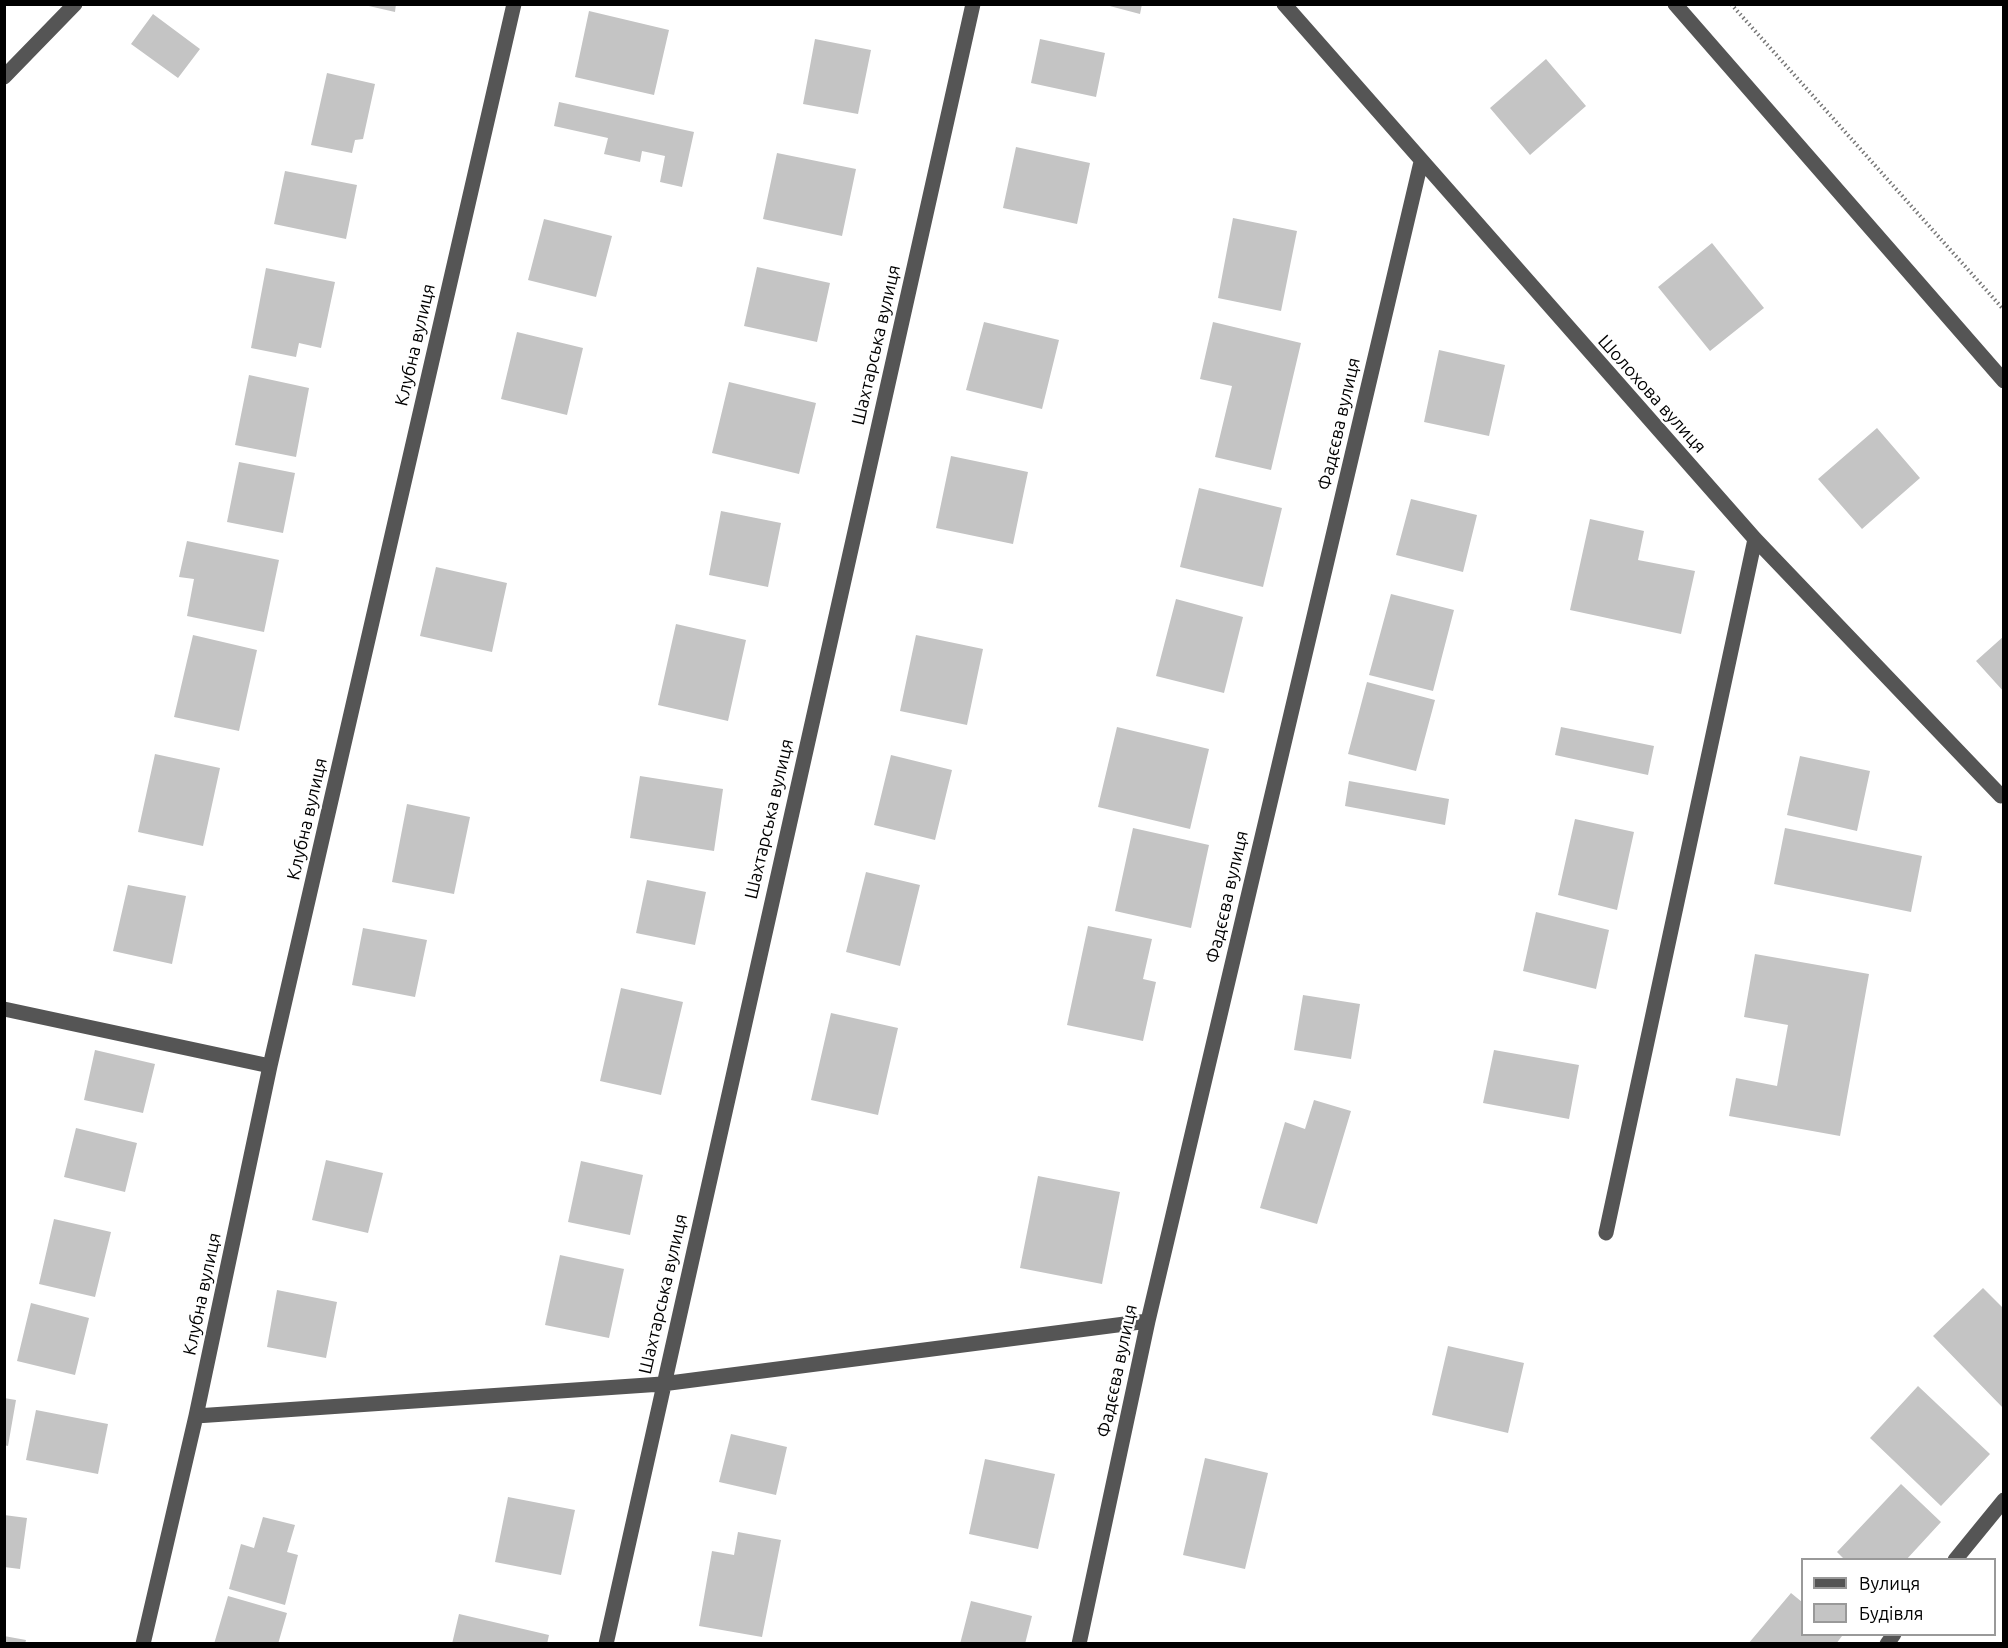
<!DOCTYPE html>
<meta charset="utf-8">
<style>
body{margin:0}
#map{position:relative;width:2008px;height:1648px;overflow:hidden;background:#fff;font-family:Ubuntu,sans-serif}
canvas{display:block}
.frame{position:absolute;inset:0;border:6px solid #000;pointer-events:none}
.legend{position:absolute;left:1801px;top:1558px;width:195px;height:78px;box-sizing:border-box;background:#fff;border:2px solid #999;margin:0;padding:8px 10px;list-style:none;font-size:18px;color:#000}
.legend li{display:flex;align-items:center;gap:12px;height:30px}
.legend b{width:30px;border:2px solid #999}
</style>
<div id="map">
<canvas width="2008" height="1648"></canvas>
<div class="frame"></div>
<ul class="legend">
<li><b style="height:8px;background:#555"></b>Вулиця</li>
<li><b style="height:16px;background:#c4c4c4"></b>Будівля</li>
</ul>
</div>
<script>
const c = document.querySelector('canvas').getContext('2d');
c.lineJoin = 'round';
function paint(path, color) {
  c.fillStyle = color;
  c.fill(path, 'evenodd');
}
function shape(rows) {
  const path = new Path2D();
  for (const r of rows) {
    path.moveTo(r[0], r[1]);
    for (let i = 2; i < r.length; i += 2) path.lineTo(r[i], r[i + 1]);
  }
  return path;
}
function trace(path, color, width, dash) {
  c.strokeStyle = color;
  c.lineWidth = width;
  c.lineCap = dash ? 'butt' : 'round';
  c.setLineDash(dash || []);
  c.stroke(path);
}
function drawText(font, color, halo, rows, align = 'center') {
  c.font = font + ' Ubuntu,sans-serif';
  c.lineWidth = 4.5;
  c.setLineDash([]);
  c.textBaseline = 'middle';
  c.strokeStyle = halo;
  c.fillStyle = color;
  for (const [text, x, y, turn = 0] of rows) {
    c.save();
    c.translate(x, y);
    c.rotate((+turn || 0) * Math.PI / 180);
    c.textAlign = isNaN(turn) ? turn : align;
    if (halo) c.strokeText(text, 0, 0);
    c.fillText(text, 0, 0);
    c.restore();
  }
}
paint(shape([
 [360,4,396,4,395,12],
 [1102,4,1142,4,1140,14],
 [589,11,669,30,654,95,575,77],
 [153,14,200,49,178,78,131,44],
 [815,39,871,50,858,114,803,104],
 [1040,39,1105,53,1096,97,1031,83],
 [1546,59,1586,106,1530,155,1490,108],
 [327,73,375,84,363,139,355,140,352,153,311,145],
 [559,102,694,132,682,187,660,182,665,156,642,151,640,162,604,154,608,138,554,126],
 [1016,147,1090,163,1077,224,1003,208],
 [777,153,856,169,842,236,763,219],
 [285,171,357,185,346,239,274,224],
 [1233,218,1297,231,1281,311,1218,298],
 [544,219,612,236,596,297,528,280],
 [1712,243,1764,308,1710,351,1658,287],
 [757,267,830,283,817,342,744,326],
 [266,268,335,282,321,348,299,343,296,357,251,348],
 [984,322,1059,340,1042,409,966,390],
 [1213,322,1301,343,1271,470,1215,457,1232,386,1200,379],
 [517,332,583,348,567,415,501,399],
 [1439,350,1505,365,1489,436,1424,422],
 [249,375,309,388,296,457,235,445],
 [729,382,816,403,799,474,712,453],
 [1877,428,1920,478,1862,529,1818,479],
 [951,456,1028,472,1013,544,936,528],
 [239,462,295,473,283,533,227,522],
 [1199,488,1282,508,1263,587,1180,567],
 [1411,499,1477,515,1463,572,1396,555],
 [721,511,781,523,768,587,709,575],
 [1590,519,1644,531,1638,560,1695,571,1681,634,1570,610],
 [187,541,279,560,264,632,187,616,194,579,179,577],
 [436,567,507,583,492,652,420,636],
 [1391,594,1454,610,1433,691,1369,675],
 [1176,599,1243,617,1224,693,1156,676],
 [676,624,746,640,728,721,658,705],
 [193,635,257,650,239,731,174,717],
 [916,635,983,649,967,725,900,711],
 [2004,636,2004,692,1976,661],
 [1367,682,1435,700,1416,771,1348,754],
 [1117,727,1209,749,1190,829,1098,807],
 [1561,727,1654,746,1648,775,1555,755],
 [155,754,220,768,203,846,138,832],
 [891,755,952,770,935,840,874,825],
 [1800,756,1870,771,1857,831,1787,815],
 [640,776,723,789,714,851,630,838],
 [1349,781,1449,799,1445,825,1345,806],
 [407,804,470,817,454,894,392,882],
 [1575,819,1634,832,1617,910,1558,895],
 [1133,828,1209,845,1191,928,1115,911],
 [1785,828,1922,856,1911,912,1774,884],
 [866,872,920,885,900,966,846,952],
 [647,880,706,892,695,945,636,933],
 [128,885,186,896,172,964,113,951],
 [1536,912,1609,930,1596,989,1523,971],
 [1088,926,1152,939,1143,979,1156,982,1143,1041,1067,1025],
 [363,928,427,940,415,997,352,985],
 [1755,954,1869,974,1840,1136,1729,1116,1736,1078,1777,1086,1788,1025,1744,1017],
 [621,988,683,1002,661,1095,600,1081],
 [1303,995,1360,1004,1351,1059,1294,1050],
 [831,1013,898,1028,878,1115,811,1100],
 [95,1050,155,1064,143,1113,84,1100],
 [1494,1050,1579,1065,1569,1119,1483,1103],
 [1314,1100,1351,1111,1317,1224,1260,1208,1285,1122,1305,1129],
 [76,1128,137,1143,125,1192,64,1177],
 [326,1160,383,1173,368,1233,312,1220],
 [581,1161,643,1175,630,1235,568,1222],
 [1038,1176,1120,1192,1102,1284,1020,1268],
 [54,1219,111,1232,95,1297,39,1284],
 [560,1255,624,1269,609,1338,545,1325],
 [1983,1288,2004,1309,2004,1409,1933,1336],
 [277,1290,337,1302,326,1358,267,1347],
 [31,1303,89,1318,75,1375,17,1361],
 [1448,1346,1524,1363,1508,1433,1432,1415],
 [1918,1386,1990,1454,1941,1506,1870,1438],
 [4,1398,16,1400,8,1446,4,1445],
 [36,1410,108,1424,98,1474,26,1460],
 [731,1434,787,1447,776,1495,719,1482],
 [1205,1458,1268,1473,1245,1569,1183,1555],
 [985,1459,1055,1474,1038,1549,969,1534],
 [1901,1484,1941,1522,1906,1560,1845,1560,1837,1552],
 [508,1497,575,1510,561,1575,495,1562],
 [4,1515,27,1518,20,1569,4,1567],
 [263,1517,295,1525,287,1552,298,1555,285,1605,229,1589,241,1544,254,1548],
 [738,1532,781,1540,762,1637,699,1626,712,1551,734,1555],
 [1791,1593,1802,1602,1802,1634,1840,1634,1842,1636,1836,1644,1748,1644],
 [228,1596,287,1613,278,1644,214,1644],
 [971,1601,1032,1616,1025,1644,960,1644],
 [459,1614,549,1635,547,1644,452,1644],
 [4,1636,26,1640,25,1644,4,1644]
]), '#c4c4c4');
trace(shape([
 [1731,4,2004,310]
]), '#777', 4, [1.5, 3]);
trace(shape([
 [1284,4,1755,539,2001,796,2004,795],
 [1675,4,2004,381],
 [4,77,75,4],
 [4,1009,270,1066],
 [1606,1233,1755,539],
 [196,1416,662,1384,1148,1321],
 [1955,1560,2004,1500],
 [143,1644,196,1416,270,1066,514,4],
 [606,1644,973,4],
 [1079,1644,1148,1321,1421,162],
 [1887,1644,1894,1634]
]), '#555', 15);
drawText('18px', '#000', '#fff', [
 ["Клубна вулиця",415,345,-77],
 ["Шахтарська вулиця",876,345,-77],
 ["Шолохова вулиця",1652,394,48],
 ["Фадєєва вулиця",1339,424,-77],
 ["Клубна вулиця",307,819,-77],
 ["Шахтарська вулиця",769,819,-77],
 ["Фадєєва вулиця",1227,897,-77],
 ["Клубна вулиця",202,1294,-78],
 ["Шахтарська вулиця",663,1294,-77],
 ["Фадєєва вулиця",1117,1371,-78]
]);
</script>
